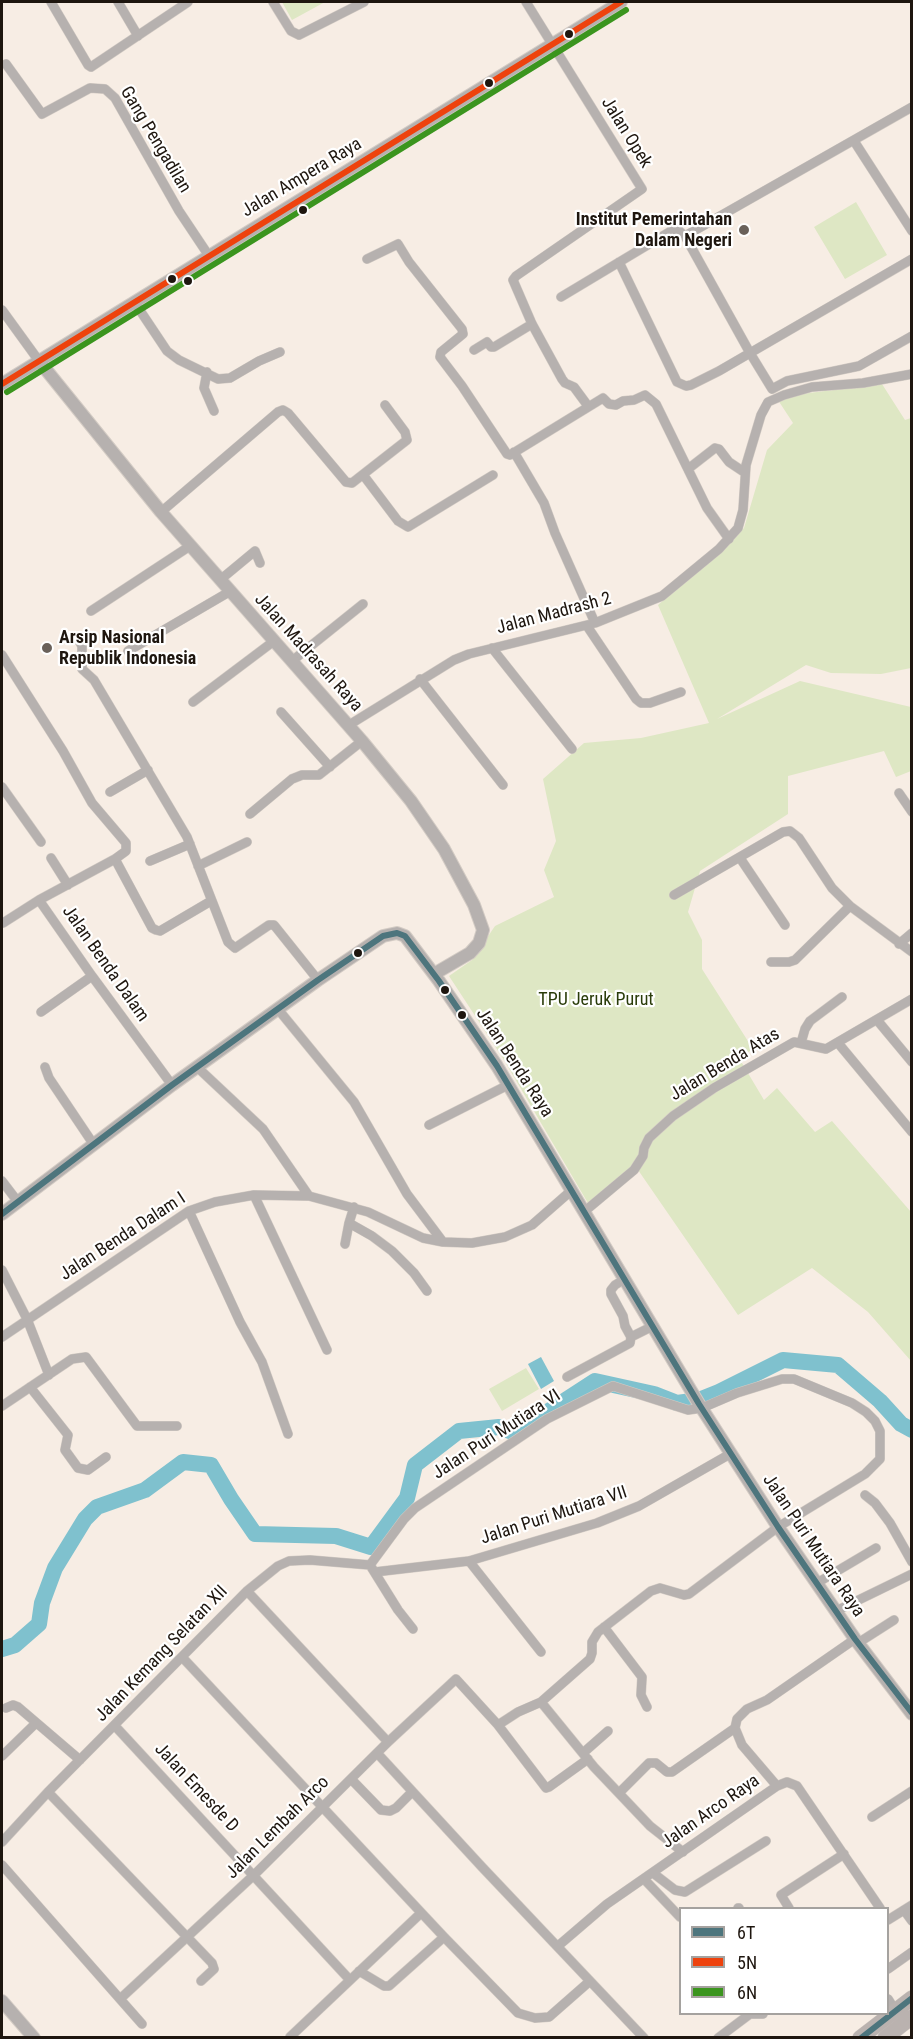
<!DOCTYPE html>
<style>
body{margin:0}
#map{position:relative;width:913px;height:2039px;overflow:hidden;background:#f7ede4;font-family:"Roboto Condensed",sans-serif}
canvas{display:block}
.frame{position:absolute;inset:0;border:3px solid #1e160f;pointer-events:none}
.legend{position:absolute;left:679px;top:1907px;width:210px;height:108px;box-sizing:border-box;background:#fff;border:2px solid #a5a29f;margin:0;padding:8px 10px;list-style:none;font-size:18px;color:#1e160f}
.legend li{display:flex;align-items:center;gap:12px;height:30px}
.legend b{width:30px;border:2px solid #a5a29f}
</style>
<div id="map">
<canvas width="913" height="2039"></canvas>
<div class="frame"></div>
<ul class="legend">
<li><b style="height:8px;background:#4d757d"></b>6T</li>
<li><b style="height:8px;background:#ee420d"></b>5N</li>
<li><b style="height:8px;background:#3b951e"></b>6N</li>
</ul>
</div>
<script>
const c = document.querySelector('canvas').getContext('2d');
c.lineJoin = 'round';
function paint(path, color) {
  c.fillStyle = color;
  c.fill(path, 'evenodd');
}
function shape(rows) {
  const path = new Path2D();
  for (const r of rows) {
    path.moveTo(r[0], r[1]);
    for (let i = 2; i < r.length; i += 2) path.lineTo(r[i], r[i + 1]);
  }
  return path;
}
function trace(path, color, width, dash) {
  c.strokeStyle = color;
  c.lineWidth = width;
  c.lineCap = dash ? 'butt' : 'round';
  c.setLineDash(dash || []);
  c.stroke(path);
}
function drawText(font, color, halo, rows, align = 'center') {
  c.font = font + ' "Roboto Condensed",sans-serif';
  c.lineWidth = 4.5;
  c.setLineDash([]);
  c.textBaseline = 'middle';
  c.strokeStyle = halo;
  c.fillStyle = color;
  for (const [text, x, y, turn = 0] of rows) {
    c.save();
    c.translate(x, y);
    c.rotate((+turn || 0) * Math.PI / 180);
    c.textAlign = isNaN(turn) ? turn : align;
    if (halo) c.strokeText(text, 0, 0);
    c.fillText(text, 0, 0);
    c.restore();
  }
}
paint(shape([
 [282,2,325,2,292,20],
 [856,202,887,255,845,279,814,227],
 [882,384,905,420,911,418,911,668,881,674,831,673,806,665,717,719,800,681,911,707,911,771,896,777,884,751,788,776,788,814,700,871,688,912,702,940,702,969,753,1049,739,1058,764,1100,777,1088,815,1132,832,1121,911,1212,911,1361,868,1312,812,1268,738,1315,636,1167,592,1210,504,1060,449,976,472,960,495,926,554,897,544,870,556,841,543,779,584,743,641,738,709,723,658,605,744,528,767,450,793,423,776,397],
 [526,1368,539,1389,502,1411,489,1389]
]), '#dee7c4');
paint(shape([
 [541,1357,554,1381,541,1389,528,1364]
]), '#7fc1ce');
trace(shape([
 [2,1649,15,1645,39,1624,42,1603,55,1568,85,1519,97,1507,145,1490,183,1462,211,1465,231,1499,255,1534,336,1536,371,1547,407,1498,415,1465,459,1431,499,1427,515,1433,595,1381,654,1394,677,1403,699,1400,719,1392,783,1360,838,1365,880,1401,901,1424,912,1430]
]), '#7fc1ce', 16);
const minor = shape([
 [51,2,88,65,91,67,188,2],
 [118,2,138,36],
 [273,2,291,31,299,35,364,2],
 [526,2,642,189,516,276,513,280,532,324,562,379,565,383,574,387,588,406],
 [6,64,42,114,90,88,105,89,115,98,179,211,209,256],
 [854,141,912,231],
 [685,236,912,107],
 [367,259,398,244,409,262,462,329,463,334,441,352,440,357,462,386,507,454,510,455,603,398,609,404,616,405,623,401,634,400,645,395,656,404,707,508,729,539],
 [619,262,677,382,686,386,691,385,719,371,912,259],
 [561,297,676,228,685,236,750,353,772,389,787,381,859,366,912,336],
 [135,303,167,351,179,360,218,379,230,378,259,361,280,352],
 [2,310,39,361],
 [474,350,487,342,491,347,494,347,532,324],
 [207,372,204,388,214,411],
 [514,452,544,503,555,533,595,623],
 [688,469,715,448,719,449,729,462,744,472],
 [364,476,398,521,408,527,493,475],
 [161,512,278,412,283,410,288,413,346,482,352,483,407,440,405,432,385,405],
 [220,580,255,551,260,563],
 [91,611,190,546],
 [587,626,636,699,641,703,650,703,681,692],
 [77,637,82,646,82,669,94,680,187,837,228,942,235,948,269,925,274,925,318,980],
 [492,648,572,749],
 [128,651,229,592],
 [2,655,63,751,92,803,126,843,126,851,115,859,39,900,92,976,172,1085],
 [292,661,363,604],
 [420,679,503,785],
 [193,702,274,641],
 [281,712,330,767],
 [349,725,454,660,469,654,595,623,662,596,719,549,738,528,743,510,746,465,761,415,768,402,784,395,812,387,863,383,912,374],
 [2,787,41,842],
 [110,792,148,770],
 [899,793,912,812],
 [250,814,292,779,302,775,319,775,362,741],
 [51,858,68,885],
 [740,858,785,925],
 [115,859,152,928,156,930,160,931,211,901],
 [150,861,190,844],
 [198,866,247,842],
 [674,895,783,832,790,831,799,838,832,888,850,906,912,952],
 [3,923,39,900],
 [899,944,912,933],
 [771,962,789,962,795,960,850,906],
 [277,1008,354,1102,407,1194,443,1242],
 [41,1012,92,976],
 [877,1020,912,1062],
 [801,1043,805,1029,810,1021,842,997],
 [838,1043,912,1132],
 [45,1067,49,1078,94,1145],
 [197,1067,263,1129,309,1196],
 [429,1125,508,1085],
 [2,1181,18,1202],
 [254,1195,327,1350],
 [354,1207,349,1223,372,1236,392,1251,414,1273,427,1291],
 [189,1211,240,1322,262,1362,288,1434],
 [585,1211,634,1170,643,1156,644,1148,649,1138,673,1116,714,1088,794,1042,826,1049,912,999],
 [345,1244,349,1223],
 [2,1270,27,1319,49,1375],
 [2,1337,189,1211,215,1202,254,1195,309,1196,368,1212,423,1238,443,1242,472,1243,505,1237,532,1225,572,1190],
 [631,1337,653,1326],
 [567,1377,630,1343,631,1337,625,1326,623,1316,611,1294,611,1290,615,1285,625,1279],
 [30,1387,68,1435,65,1450,78,1468,88,1470,106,1457],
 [2,1406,72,1359,86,1357,137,1426,177,1426],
 [865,1495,875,1503,890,1523,912,1562],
 [469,1561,541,1652],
 [375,1572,469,1561,597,1523,639,1506,730,1454],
 [817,1583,876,1548],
 [247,1591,388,1742],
 [836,1611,912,1574],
 [604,1627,642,1677,641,1695,647,1707],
 [858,1643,894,1620],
 [182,1657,444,1937,518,2013,535,2018,549,2017,590,1981],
 [541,1702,594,1767,650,1826,683,1852],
 [6,1708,13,1705,18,1707,80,1760],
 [498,1725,546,1788,549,1787,588,1759],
 [115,1726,349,1979],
 [735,1728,742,1745,777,1786],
 [377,1753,482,1867,644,2038],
 [583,1753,608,1731],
 [2,1756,36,1723],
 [351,1779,381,1810,390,1811,396,1808,412,1792],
 [48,1792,212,1963,214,1969,201,1981],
 [619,1793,649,1763,656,1763,667,1772,672,1772,735,1728,737,1719,747,1709,767,1700,855,1639],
 [872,1817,912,1791],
 [2,1842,48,1792,247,1591,278,1566,289,1561,310,1560,370,1565,398,1610,413,1629],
 [2,1865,142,2024],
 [653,1873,675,1890,685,1892,766,1841],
 [644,1879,680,1917],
 [738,1908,739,1908],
 [789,1908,781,1895,844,1854],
 [904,1910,912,1921],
 [888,1920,912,1905],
 [558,1946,607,1904,777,1786,787,1782,797,1786,880,1908],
 [888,1969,912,1952],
 [359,1971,384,1986,389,1986,444,1937],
 [120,1999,254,1875,388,1742,456,1679,498,1725,518,1712,541,1702,590,1659,592,1653,592,1642,598,1632,651,1591,660,1588,684,1595,689,1594,778,1527,865,1474,880,1459,880,1431,875,1421,866,1412,852,1403,794,1379,782,1379,737,1393,702,1408,688,1410,613,1386,547,1419,415,1508,404,1519,370,1565],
 [888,1999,893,2007],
 [290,2037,421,1913],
 [718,2038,750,2014,763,2014]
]);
const tertiary = shape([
 [39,361,161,512,362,741,411,801,444,849,474,905,483,930,479,943,470,953,434,974],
 [2,384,621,2],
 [2,1214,172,1085,318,980,383,936,397,933,405,936,439,981,497,1066,699,1404,778,1527,855,1639,912,1714],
 [2,2001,34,2038]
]);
const primary = shape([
 [860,2038,912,1998],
 [885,2038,912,2017]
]);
trace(minor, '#d3cbc4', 10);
trace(tertiary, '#d3cbc4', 14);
trace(primary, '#d3cbc4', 16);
trace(minor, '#b6b1af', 9);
trace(tertiary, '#b6b1af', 12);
trace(primary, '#bab2af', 15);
trace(shape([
 [2,1214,172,1085,318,980,383,936,397,933,405,936,439,981,497,1066,699,1404,778,1527,855,1639,912,1713],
 [861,2038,912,1998]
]), '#4d757d', 6);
trace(shape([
 [2,384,621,2]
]), '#ee420d', 6);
trace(shape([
 [7,392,626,10]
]), '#3b951e', 6);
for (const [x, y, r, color] of [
 [569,34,5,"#1e160f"],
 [489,83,5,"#1e160f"],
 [303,210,5,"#1e160f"],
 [744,230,6,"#6a615a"],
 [172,279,5,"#1e160f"],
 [188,281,5,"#1e160f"],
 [47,648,6,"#6a615a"],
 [358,953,5,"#1e160f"],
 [445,990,5,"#1e160f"],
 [462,1015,5,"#1e160f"]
]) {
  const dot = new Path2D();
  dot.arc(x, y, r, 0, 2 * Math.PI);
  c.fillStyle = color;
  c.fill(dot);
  trace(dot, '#fff', 2);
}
drawText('18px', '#1e160f', '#fff', [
 ["Jalan Opek",626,133,58],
 ["Gang Pengadilan",155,140,59],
 ["Jalan Ampera Raya",302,178,-31],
 ["Jalan Madrash 2",554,614,-15],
 ["Jalan Madrasah Raya",308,653,48],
 ["Jalan Benda Dalam",105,964,55],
 ["Jalan Benda Raya",514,1063,57],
 ["Jalan Benda Atas",725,1065,-31],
 ["Jalan Benda Dalam I",123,1237,-33],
 ["Jalan Puri Mutiara VI",497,1435,-33],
 ["Jalan Puri Mutiara VII",554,1516,-18],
 ["Jalan Puri Mutiara Raya",813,1546,56],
 ["Jalan Kemang Selatan XII",162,1654,-46],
 ["Jalan Emesde D",196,1788,47],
 ["Jalan Arco Raya",711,1812,-35],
 ["Jalan Lembah Arco",278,1828,-45]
]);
drawText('bold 18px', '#1e160f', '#fff', [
 ["Institut Pemerintahan",732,220],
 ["Dalam Negeri",732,241],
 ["Arsip Nasional",59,638,"left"],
 ["Republik Indonesia",59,659,"left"]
], 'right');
drawText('18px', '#2a3c0a', '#fff', [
 ["TPU Jeruk Purut",596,1000]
]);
</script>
